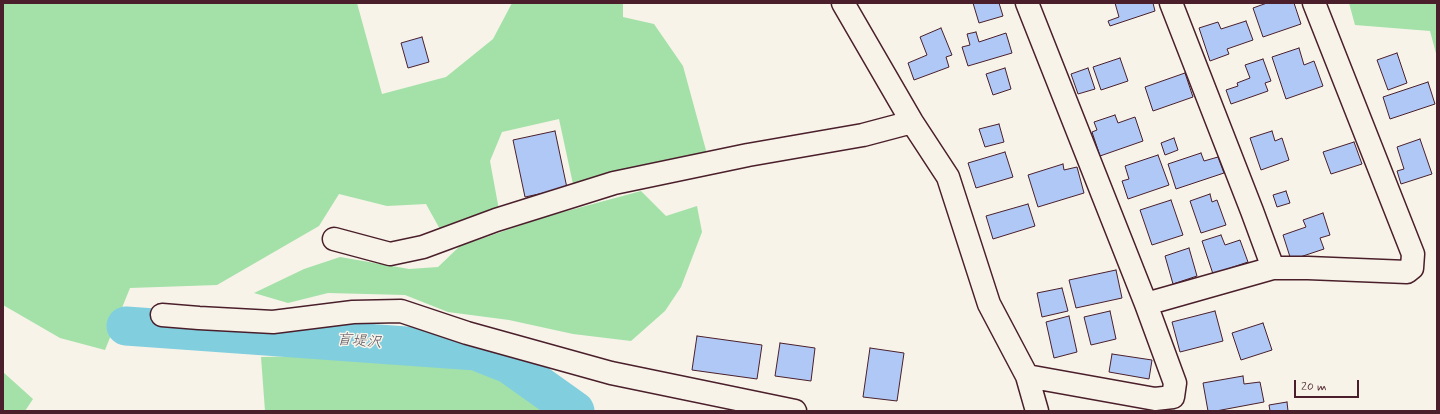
<!DOCTYPE html>
<meta charset="utf-8">
<style>
body{margin:0}
#map{position:relative;width:1440px;height:414px;overflow:hidden;background:#f7f3e8;font-family:Mynerve,sans-serif}
canvas{display:block}
.frame{position:absolute;inset:0;border:4px solid #4a1f2b;pointer-events:none}
.scale{position:absolute;left:1294px;top:380px;width:65px;height:18px;box-sizing:border-box;border:2px solid #4a1f2b;border-top:0;padding-left:5px;font-size:12px;line-height:14px;white-space:nowrap;color:#4a1f2b;-webkit-text-stroke:3px #f7f3e8;paint-order:stroke}
</style>
<div id="map">
<canvas width="1440" height="414"></canvas>
<div class="frame"></div>
<div class="scale">20 m</div>
</div>
<script>
const c = document.querySelector('canvas').getContext('2d');
c.lineJoin = 'round';
function paint(path, color) {
  c.fillStyle = color;
  c.fill(path, 'evenodd');
}
function shape(rows) {
  const path = new Path2D();
  for (const r of rows) {
    path.moveTo(r[0], r[1]);
    for (let i = 2; i < r.length; i += 2) path.lineTo(r[i], r[i + 1]);
  }
  return path;
}
function trace(path, color, width, dash) {
  c.strokeStyle = color;
  c.lineWidth = width;
  c.lineCap = dash ? 'butt' : 'round';
  c.setLineDash(dash || []);
  c.stroke(path);
}
function drawText(font, color, halo, rows, align = 'center') {
  c.font = font + ' Mynerve,"Klee One",sans-serif';
  c.lineWidth = 3;
  c.setLineDash([]);
  c.textBaseline = 'middle';
  c.strokeStyle = halo;
  c.fillStyle = color;
  for (const [text, x, y, turn = 0] of rows) {
    c.save();
    c.translate(x, y);
    c.rotate((+turn || 0) * Math.PI / 180);
    c.textAlign = isNaN(turn) ? turn : align;
    if (halo) c.strokeText(text, 0, 0);
    c.fillText(text, 0, 0);
    c.restore();
  }
}
paint(shape([
 [3,3,357,3,382,94,446,77,493,39,512,3,623,3,623,17,654,24,683,66,707,154,573,184,559,119,502,132,490,161,499,210,441,231,426,204,387,206,339,194,319,226,217,285,130,288,105,350,60,338,3,305],
 [1349,3,1437,3,1437,57,1430,31,1355,25],
 [641,191,666,216,697,206,702,232,681,287,665,311,631,341,573,334,509,320,448,312,405,295,328,293,288,303,254,293,304,269,340,257,409,269,438,267,460,246,545,217],
 [364,355,479,367,549,411,265,411,261,357],
 [3,372,33,399,25,411,3,411]
]), '#a3e1a8');
trace(shape([
 [126,326,476,351,509,364,575,411]
]), '#81cedf', 39);
const building = shape([
 [973,3,999,3,1003,16,979,23,973,3],
 [1115,3,1153,3,1155,11,1110,26,1108,21,1119,17,1115,3],
 [1267,3,1294,3,1301,24,1263,37,1253,8,1267,3],
 [1246,21,1253,40,1227,49,1229,54,1210,61,1199,28,1218,22,1221,29,1246,21],
 [941,28,952,55,946,57,949,67,914,80,908,63,927,55,920,37,941,28],
 [976,32,979,42,1006,33,1012,53,968,66,962,47,970,45,967,34,976,32],
 [422,37,429,62,408,68,401,43,422,37],
 [1299,48,1304,65,1314,61,1323,86,1286,99,1272,57,1299,48],
 [1397,53,1407,83,1388,90,1377,60,1397,53],
 [1120,58,1128,81,1101,90,1093,67,1120,58],
 [1263,59,1271,81,1265,83,1268,91,1231,104,1226,90,1238,86,1237,83,1250,78,1245,65,1263,59],
 [1005,68,1011,89,993,95,986,74,1005,68],
 [1088,68,1095,89,1078,94,1071,74,1088,68],
 [1185,73,1193,97,1153,111,1145,87,1185,73],
 [1428,82,1435,104,1390,119,1383,97,1428,82],
 [1115,115,1118,123,1135,117,1143,141,1100,156,1092,132,1097,130,1094,122,1115,115],
 [999,124,1004,142,985,147,979,129,999,124],
 [555,131,567,188,525,197,513,140,555,131],
 [1272,131,1275,141,1282,138,1289,160,1261,170,1250,138,1272,131],
 [1174,138,1178,150,1165,155,1161,143,1174,138],
 [1420,139,1432,174,1401,184,1397,171,1404,169,1397,147,1420,139],
 [1354,142,1362,164,1331,174,1323,152,1354,142],
 [1005,152,1013,177,976,188,968,163,1005,152],
 [1201,153,1204,161,1218,157,1224,173,1176,189,1168,164,1201,153],
 [1158,155,1169,185,1128,199,1122,181,1129,179,1125,166,1158,155],
 [1063,164,1064,170,1077,167,1084,193,1038,207,1028,175,1063,164],
 [1286,191,1290,203,1277,207,1273,195,1286,191],
 [1210,194,1212,202,1217,200,1226,225,1201,233,1190,201,1210,194],
 [1171,200,1183,235,1152,245,1140,210,1171,200],
 [1028,204,1035,226,993,239,986,216,1028,204],
 [1323,213,1330,235,1320,238,1324,249,1291,260,1283,235,1306,227,1303,220,1323,213],
 [1221,235,1225,245,1240,240,1248,262,1213,274,1202,241,1221,235],
 [1189,248,1197,276,1173,284,1165,256,1189,248],
 [1116,270,1122,298,1076,308,1069,280,1116,270],
 [1062,288,1068,311,1042,317,1037,293,1062,288],
 [1110,311,1116,339,1091,345,1084,317,1110,311],
 [1215,311,1223,341,1180,352,1172,322,1215,311],
 [1069,316,1077,352,1054,358,1046,322,1069,316],
 [1263,323,1272,350,1241,360,1232,333,1263,323],
 [697,336,762,345,757,379,692,370,697,336],
 [780,343,815,348,811,381,775,376,780,343],
 [870,348,904,353,897,401,863,397,870,348],
 [1112,354,1152,360,1149,379,1109,372,1112,354],
 [1243,376,1244,384,1260,382,1264,402,1216,411,1208,411,1203,383,1243,376],
 [1287,402,1288,411,1270,411,1269,405,1287,402]
]);
paint(building, '#afc8f6');
trace(building, '#4a1f2b', 1);
const street = shape([
 [843,3,912,122,948,177,989,304,1027,376,1037,411],
 [1027,3,1146,304,1175,383,1173,397,1155,399,1027,376],
 [1171,3,1252,211,1273,268],
 [334,239,390,254,423,247,496,220,614,183,748,155,863,135,912,122],
 [1146,304,1273,268,1308,268,1407,272,1412,268,1413,254,1314,3],
 [162,315,199,318,273,322,353,312,401,311,467,333,611,373,795,411]
]);
trace(street, '#4a1f2b', 25);
trace(street, '#f7f3e8', 22);
drawText('italic 15px', '#5a5461', '#f7f3e8', [
 ["盲堤沢",359,342,4]
]);
</script>
